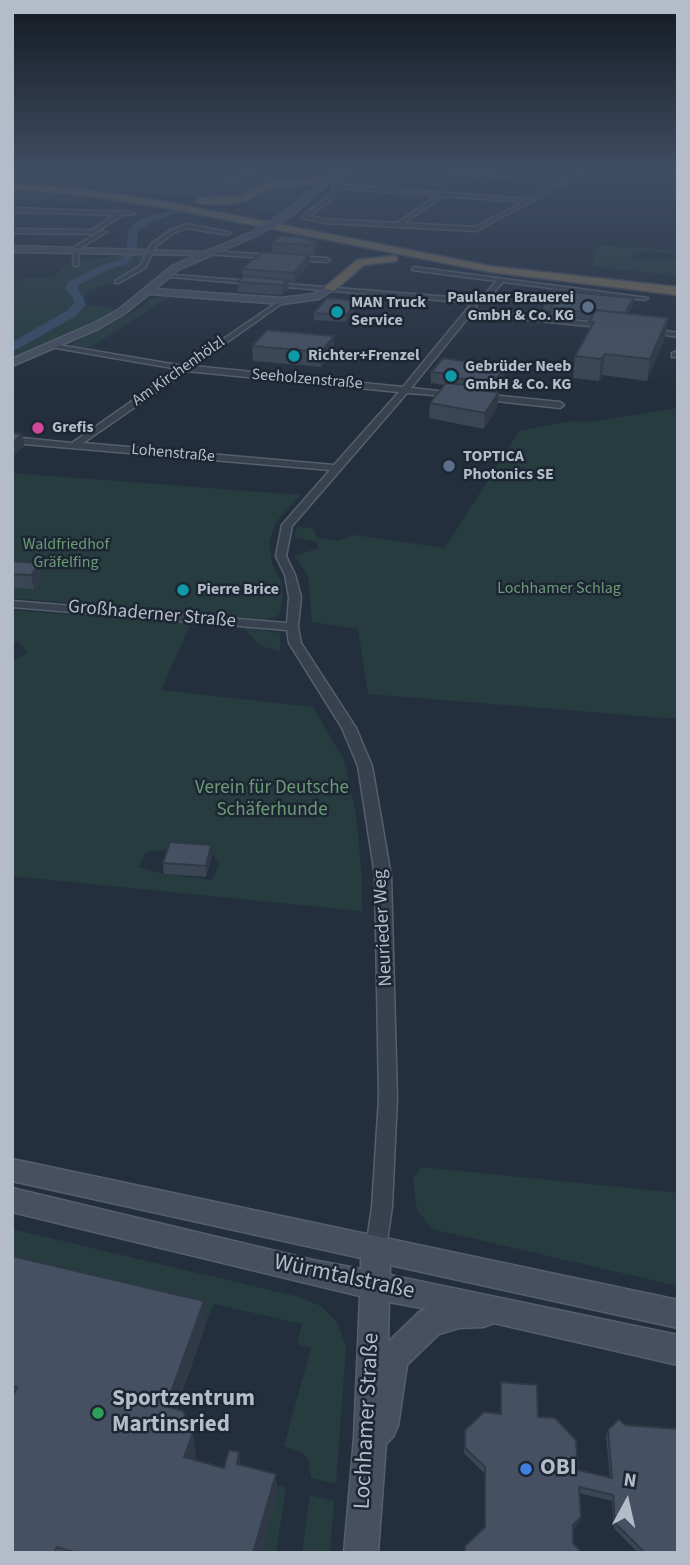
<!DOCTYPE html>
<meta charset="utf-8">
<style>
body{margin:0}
#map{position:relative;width:690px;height:1565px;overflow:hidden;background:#242f3e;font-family:"Source Sans 3",sans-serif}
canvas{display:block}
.frame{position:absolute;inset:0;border:14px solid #b4bcc9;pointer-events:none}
.north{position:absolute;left:592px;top:1467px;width:70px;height:70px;-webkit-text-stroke:5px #1d2633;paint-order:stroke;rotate:8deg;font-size:19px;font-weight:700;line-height:28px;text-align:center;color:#b4bcc9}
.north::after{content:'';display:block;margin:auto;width:24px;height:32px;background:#b4bcc9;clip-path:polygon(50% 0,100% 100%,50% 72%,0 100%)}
</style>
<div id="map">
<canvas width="690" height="1565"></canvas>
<div class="frame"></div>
<div class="north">N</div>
</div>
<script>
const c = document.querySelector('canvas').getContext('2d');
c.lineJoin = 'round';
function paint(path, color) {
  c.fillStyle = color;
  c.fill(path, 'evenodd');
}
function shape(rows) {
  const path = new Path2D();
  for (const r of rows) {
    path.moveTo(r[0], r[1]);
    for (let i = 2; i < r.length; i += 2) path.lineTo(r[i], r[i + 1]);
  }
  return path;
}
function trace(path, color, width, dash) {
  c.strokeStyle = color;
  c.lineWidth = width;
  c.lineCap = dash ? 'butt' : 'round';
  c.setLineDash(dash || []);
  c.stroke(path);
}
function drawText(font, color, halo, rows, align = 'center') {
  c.font = font + ' "Source Sans 3",sans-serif';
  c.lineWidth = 5;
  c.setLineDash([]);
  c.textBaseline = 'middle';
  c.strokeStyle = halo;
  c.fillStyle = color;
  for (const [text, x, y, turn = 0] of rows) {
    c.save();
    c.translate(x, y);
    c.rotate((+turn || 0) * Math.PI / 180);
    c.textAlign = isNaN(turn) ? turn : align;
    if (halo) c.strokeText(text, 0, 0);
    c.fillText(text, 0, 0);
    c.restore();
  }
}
paint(shape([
 [12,172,332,172,317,181,271,183,255,188,239,198,204,200,82,186,12,181],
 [299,185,310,190,278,216,258,211,245,203,265,187],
 [12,189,62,194,93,202,12,200],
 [597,245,678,250,678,253,634,252,632,258,641,261,604,266,652,260,678,261,678,276,592,266],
 [125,254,145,254,137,267,117,280,89,290,84,296,84,304,116,309,50,344,12,359,12,284,16,284,20,278,54,277,67,263],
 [172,295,91,347,80,348,70,345,139,309,151,299],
 [678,408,678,719,368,694,358,629,312,622,308,576,294,556,319,548,316,542,294,537,298,526,314,529,318,538,338,541,354,535,445,548,519,431,571,421,589,422],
 [12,473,301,495,276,522,269,542,272,563,282,584,283,596,280,613,277,617,260,620,12,598],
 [12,610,191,623,161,690,313,707,344,760,356,814,362,878,362,911,12,876,12,662,28,652,19,643,12,642],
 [180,848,211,852,219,863,213,880,164,874,138,867,146,852],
 [243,627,280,633,280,651,260,646],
 [421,1167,678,1193,678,1286,432,1229,417,1210,413,1179],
 [12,1229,299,1297,321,1306,337,1322,346,1347,336,1484,311,1478,308,1460,304,1454,284,1446,311,1348,297,1344,302,1324,214,1304,206,1324,12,1277],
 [242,1474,286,1488,276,1553,261,1553],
 [310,1495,334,1501,330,1553,302,1553]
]), '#263c3f');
paint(shape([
 [244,172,256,172,222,188,208,202,200,200,216,184,244,172],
 [171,210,179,212,150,223,138,231,136,254,127,264,107,270,77,286,86,304,76,316,12,352,12,342,68,310,74,303,73,298,65,288,68,282,99,266,119,260,126,253,129,228,142,219,171,210]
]), '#394c67');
const street = shape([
 [348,172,353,172,342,185,528,199,580,172,586,172,476,231,325,223,302,218,302,216,324,200,335,188,331,185,337,185,348,172],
 [340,188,437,196,397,223,325,219,309,216,328,202,340,188],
 [444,196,523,202,475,227,404,223,444,196],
 [429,172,454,172,517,178,514,180,429,172],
 [12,208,132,212,135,214,122,215,93,234,12,233,12,229,92,230,114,215,12,212,12,208],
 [187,224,231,233,228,235,187,228,175,232,156,246,145,268,119,283,115,283,115,281,140,266,151,244,171,230,187,224],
 [102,231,107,232,77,250,79,265,74,266,72,248,102,231],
 [207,251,327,258,330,260,327,262,205,254,207,251],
 [414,267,648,298,645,300,503,282,487,300,478,302,474,310,608,324,612,326,608,328,471,314,411,388,457,393,460,393,460,397,407,393,292,526,286,556,295,575,301,597,298,627,301,643,356,728,372,766,391,876,397,1098,392,1207,386,1248,383,1255,376,1257,369,1255,366,1248,372,1207,379,1098,375,876,358,766,342,728,289,643,287,630,12,607,12,601,287,623,289,597,285,575,276,556,282,525,330,470,12,443,12,437,72,443,178,369,56,348,52,346,53,344,184,366,282,299,284,302,193,366,403,387,472,303,171,277,174,275,475,299,483,297,496,281,412,270,414,267],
 [187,371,399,392,334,465,83,443,187,371],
 [650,328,678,333,678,337,647,332,647,328,650,328],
 [678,351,678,357,672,357,672,353,678,351],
 [481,394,560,402,564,405,560,408,478,399,477,397,481,394]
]);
const secondary = shape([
 [335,172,342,172,290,217,284,217,284,213,335,172],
 [255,231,258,235,178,270,155,289,282,298,313,294,330,285,335,288,333,290,319,299,282,304,149,294,124,314,98,329,12,366,12,359,90,325,118,310,172,266,196,255,12,252,12,246,205,252,255,231],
 [12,1159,678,1300,678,1328,390,1265,390,1275,678,1335,678,1365,494,1323,483,1327,459,1328,439,1334,407,1365,398,1426,393,1437,386,1444,378,1553,344,1553,354,1438,360,1296,12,1212,12,1188,313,1260,361,1269,361,1258,12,1181,12,1159],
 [389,1302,427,1309,419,1312,388,1342,389,1302]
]);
const highway = shape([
 [327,177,330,178,330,182,271,188,247,200,230,204,200,204,195,201,200,198,241,196,269,182,327,177],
 [12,183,81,189,167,202,490,266,678,287,678,295,490,272,167,208,81,195,12,189,12,183],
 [393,256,397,257,397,261,364,265,334,291,324,288,357,260,393,256]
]);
trace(street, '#565f6c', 3);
trace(secondary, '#565f6c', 3);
trace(highway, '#434c59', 3);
paint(street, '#38414e');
paint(secondary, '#465061');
paint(highway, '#746855');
const secondaryBridge = shape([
 [255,233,287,215]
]);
trace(secondaryBridge, '#565f6c', 9, []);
trace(secondaryBridge, '#465061', 8);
paint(shape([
 [272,243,317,243,317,252,314,255,272,252],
 [309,255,310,263,294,282,288,281,288,290,282,295,238,292,238,282,243,277,242,269],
 [357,301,356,308,346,322,314,320,314,313],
 [544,303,633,305,628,314,665,338,647,381,602,375,599,381,573,378,575,356,588,334,590,320,550,315,551,311,543,310],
 [252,346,334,350,321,367,253,361],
 [431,372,504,378,494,392,497,408,484,429,429,418,430,403,444,385,431,383],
 [12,561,43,577,34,589,12,588],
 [212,856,206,877,164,874,163,863],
 [12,1256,206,1324,176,1409,196,1455,194,1460,224,1468,241,1465,276,1474,277,1495,261,1553,12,1553],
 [501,1382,538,1417,578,1470,610,1478,606,1436,608,1430,678,1553,638,1553,614,1528,612,1501,579,1493,581,1517,579,1523,573,1529,573,1543,582,1553,464,1553,465,1546,484,1528,484,1473,464,1453,465,1430,500,1413]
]), '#3b4654');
paint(shape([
 [317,243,317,252,314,255,314,245],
 [309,255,310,263,294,282,294,273],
 [288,280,288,290,282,295,282,285],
 [634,298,633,305,623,324,624,317],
 [357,301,356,308,346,322,346,315],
 [668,318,665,338,647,381,650,359],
 [334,336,334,350,321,367,321,352],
 [605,354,602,375,599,381,601,359],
 [505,367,504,378,493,393,494,382],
 [499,392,497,408,484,429,485,413],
 [22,434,24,447,12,457,12,443],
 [40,563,43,577,34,589,31,575],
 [211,845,212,856,206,877,206,866],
 [204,1301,206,1324,170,1428,166,1406],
 [193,1433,196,1455,187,1479,184,1457],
 [239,1452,242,1474,237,1464],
 [276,1474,277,1495,261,1553,253,1553],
 [581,1517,579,1523,571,1530,573,1525]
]), '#303945');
const building = shape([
 [280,236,302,237,317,243,314,245,272,243,280,236],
 [262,252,309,255,294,273,242,269,262,252],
 [244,276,288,280,282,285,238,282,244,276],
 [553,290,634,298,625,313,596,310,594,313,551,308,554,304,544,303,553,290],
 [327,298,357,301,346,315,314,313,327,298],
 [596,310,668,318,650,359,605,354,601,359,575,356,594,322,589,322,596,310],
 [267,330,334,336,321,352,252,346,267,330],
 [443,358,505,367,494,382,452,378,455,375,431,372,443,358],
 [446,383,488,387,485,391,499,392,485,413,430,403,446,383],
 [12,433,22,434,12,443,12,433],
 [12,561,40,563,31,575,12,574,12,561],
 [170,842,211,845,206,866,163,863,170,842],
 [12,1256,204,1301,166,1406,183,1411,193,1433,184,1457,224,1468,229,1450,239,1452,237,1464,276,1474,253,1553,78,1553,57,1547,54,1553,12,1553,12,1398,17,1387,12,1386,12,1256],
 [501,1382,537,1385,538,1417,555,1418,576,1440,578,1470,612,1478,608,1430,619,1419,625,1425,678,1429,678,1553,645,1553,615,1523,613,1495,579,1487,581,1517,573,1525,573,1543,582,1553,465,1553,465,1546,485,1527,485,1467,465,1448,465,1430,484,1412,501,1414,501,1382]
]);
paint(building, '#455162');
trace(building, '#303945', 2);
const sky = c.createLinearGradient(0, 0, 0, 391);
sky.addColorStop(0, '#141a22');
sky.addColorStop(0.44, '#3f4d63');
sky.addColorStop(1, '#3f4d6300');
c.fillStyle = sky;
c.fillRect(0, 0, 690, 391);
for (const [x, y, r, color] of [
 [588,307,7,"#5c6f8a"],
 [337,312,7,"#0f9aa8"],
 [294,356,7,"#0f9aa8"],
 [451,376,7,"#0f9aa8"],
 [38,428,7,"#d1479c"],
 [449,466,7,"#5c6f8a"],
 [183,590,7,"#0f9aa8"],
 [98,1413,7,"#2e9e5b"],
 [526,1469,7,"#3f7fe0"]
]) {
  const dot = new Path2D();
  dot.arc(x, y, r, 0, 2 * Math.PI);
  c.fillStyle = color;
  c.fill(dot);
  trace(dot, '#1d2633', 2.5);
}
drawText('bold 16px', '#b4bcc9', '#1d2633', [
 ["Paulaner Brauerei",574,298,"right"],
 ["GmbH & Co. KG",574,316,"right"],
 ["MAN Truck",351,303],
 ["Service",351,321],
 ["Richter+Frenzel",308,356],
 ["Gebrüder Neeb",465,367],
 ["GmbH & Co. KG",465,385],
 ["Grefis",52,428],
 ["TOPTICA",463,457],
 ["Photonics SE",463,475],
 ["Pierre Brice",197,590]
], 'left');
drawText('16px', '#b4bcc9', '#1d2633', [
 ["Am Kirchenhölzl",179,372,-35],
 ["Seeholzenstraße",307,380,5],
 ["Lohenstraße",173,454,5]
]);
drawText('16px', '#6b9a76', '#1d2633', [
 ["Waldfriedhof",66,545],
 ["Gräfelfing",66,563],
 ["Lochhamer Schlag",559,589]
]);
drawText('19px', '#b4bcc9', '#1d2633', [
 ["Großhaderner Straße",152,615,5],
 ["Neurieder Weg",384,928,-93]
]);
drawText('19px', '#6b9a76', '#1d2633', [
 ["Verein für Deutsche",272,789],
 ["Schäferhunde",272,811]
]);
drawText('23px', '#b4bcc9', '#1d2633', [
 ["Würmtalstraße",344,1278,12],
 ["Lochhamer Straße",368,1421,-87]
]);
drawText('bold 23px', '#b4bcc9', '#1d2633', [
 ["Sportzentrum",112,1400],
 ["Martinsried",112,1426],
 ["OBI",540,1469]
], 'left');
</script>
